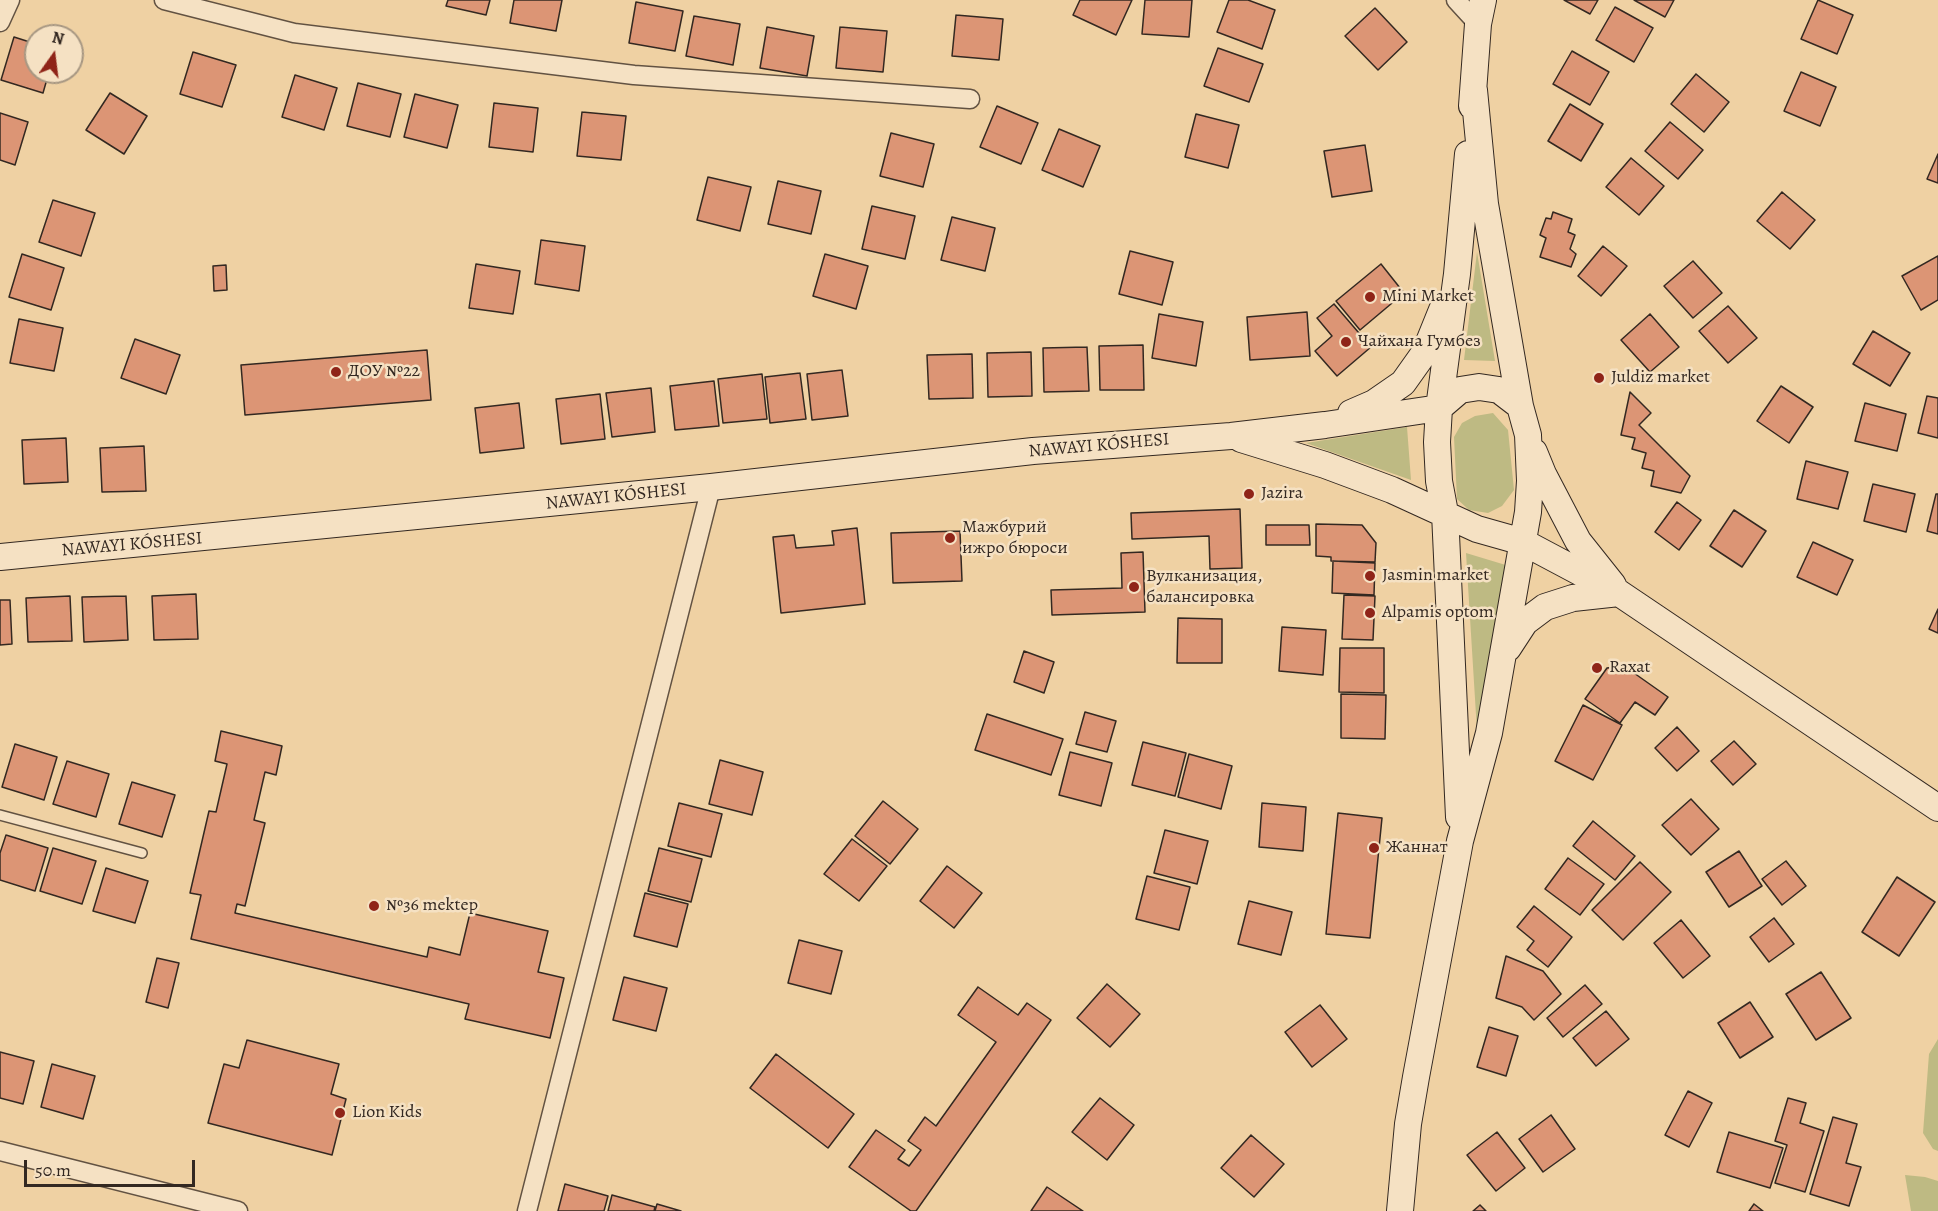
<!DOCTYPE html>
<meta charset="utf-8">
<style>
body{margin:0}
#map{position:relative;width:1938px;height:1211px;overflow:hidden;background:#efd1a3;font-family:Alegreya,serif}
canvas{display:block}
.north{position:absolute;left:24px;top:24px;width:60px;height:60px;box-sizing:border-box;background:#f5e1c3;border:2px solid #a79782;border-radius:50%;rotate:14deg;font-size:16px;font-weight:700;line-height:24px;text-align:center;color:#332821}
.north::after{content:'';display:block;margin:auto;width:21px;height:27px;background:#8f2418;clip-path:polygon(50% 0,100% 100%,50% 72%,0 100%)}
.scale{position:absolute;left:24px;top:1160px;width:171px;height:27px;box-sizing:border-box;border:3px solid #332821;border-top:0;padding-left:8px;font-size:18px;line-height:21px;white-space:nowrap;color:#332821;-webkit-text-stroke:4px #f5e1c3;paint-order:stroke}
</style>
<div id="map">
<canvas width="1938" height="1211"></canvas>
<div class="north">N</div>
<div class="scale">50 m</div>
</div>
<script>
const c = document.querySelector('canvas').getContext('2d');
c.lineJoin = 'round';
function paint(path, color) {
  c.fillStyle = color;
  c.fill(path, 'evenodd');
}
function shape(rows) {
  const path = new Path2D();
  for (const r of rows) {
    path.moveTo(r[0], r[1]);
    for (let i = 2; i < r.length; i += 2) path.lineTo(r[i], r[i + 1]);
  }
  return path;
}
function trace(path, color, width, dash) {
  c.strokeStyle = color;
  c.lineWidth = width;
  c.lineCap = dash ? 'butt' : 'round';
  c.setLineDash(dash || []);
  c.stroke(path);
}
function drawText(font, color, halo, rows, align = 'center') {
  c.font = font + ' Alegreya,serif';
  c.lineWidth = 5;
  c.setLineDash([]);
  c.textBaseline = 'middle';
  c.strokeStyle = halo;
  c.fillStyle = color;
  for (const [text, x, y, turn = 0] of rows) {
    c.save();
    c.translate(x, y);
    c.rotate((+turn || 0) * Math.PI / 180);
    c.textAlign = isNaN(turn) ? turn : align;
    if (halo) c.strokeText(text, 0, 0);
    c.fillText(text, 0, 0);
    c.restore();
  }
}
paint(shape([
 [1477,252,1495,361,1464,360],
 [1493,413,1508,430,1514,490,1502,506,1488,513,1469,510,1457,499,1454,437,1462,423,1475,416],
 [1407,427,1411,480,1306,443],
 [1466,553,1509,566,1477,731],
 [1938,1039,1938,1151,1933,1149,1923,1133,1929,1054],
 [1905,1175,1925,1177,1938,1181,1938,1211,1911,1211]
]), '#beba83');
const building = shape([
 [448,0,490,0,486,15,446,6,448,0],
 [514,0,562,0,556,31,510,23,514,0],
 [1080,0,1132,0,1116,35,1073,15,1080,0],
 [1145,0,1192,0,1189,37,1142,34,1145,0],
 [1229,0,1248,0,1275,10,1262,49,1217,32,1229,0],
 [1564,0,1598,0,1590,14,1564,0],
 [1634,0,1674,0,1665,17,1634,0],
 [1818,0,1853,15,1837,54,1801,39,1818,0],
 [636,2,683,11,675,51,629,43,636,2],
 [1615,7,1653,28,1634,62,1596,40,1615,7],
 [1375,8,1407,42,1378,70,1345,36,1375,8],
 [956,15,1003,19,999,60,952,56,956,15],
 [694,16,740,24,733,65,686,56,694,16],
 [767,27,814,36,807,76,760,68,767,27],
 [840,27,887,31,883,72,836,68,840,27],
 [14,37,36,44,36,72,49,72,43,93,1,80,14,37],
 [1218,48,1263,64,1249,102,1204,86,1218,48],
 [1572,51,1609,72,1590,105,1553,84,1572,51],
 [193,52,236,65,222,107,180,94,193,52],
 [1801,72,1836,87,1820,126,1784,111,1801,72],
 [1696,74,1729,102,1704,132,1671,104,1696,74],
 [295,75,337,88,324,130,282,117,295,75],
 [358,83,401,94,390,137,347,126,358,83],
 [110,93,147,116,124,154,86,130,110,93],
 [415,94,458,105,447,148,404,137,415,94],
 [494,103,538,108,533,152,489,147,494,103],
 [1570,104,1603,124,1581,161,1548,141,1570,104],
 [997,106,1038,123,1021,164,980,147,997,106],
 [582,112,626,116,621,160,577,156,582,112],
 [0,113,28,122,15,165,0,160,0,113],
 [1196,114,1239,125,1228,168,1185,157,1196,114],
 [1670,122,1703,150,1678,179,1645,151,1670,122],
 [1059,129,1100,146,1083,187,1042,170,1059,129],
 [891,133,934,144,923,187,880,176,891,133],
 [1365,145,1372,191,1332,197,1324,151,1365,145],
 [1938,154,1938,183,1927,179,1938,154],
 [1631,158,1664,186,1639,215,1606,187,1631,158],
 [708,177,751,187,740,231,697,220,708,177],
 [778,181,821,191,811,234,768,224,778,181],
 [1782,192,1815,220,1790,249,1757,221,1782,192],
 [53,200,95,213,81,256,39,242,53,200],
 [872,206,915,216,905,259,862,249,872,206],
 [1553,212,1572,219,1568,232,1575,235,1570,249,1576,254,1571,267,1540,257,1546,238,1540,235,1546,218,1551,219,1553,212],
 [952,217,995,228,985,271,941,260,952,217],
 [541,240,585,246,579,291,535,284,541,240],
 [1603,246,1627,266,1601,296,1578,276,1603,246],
 [1130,251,1173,262,1162,305,1119,294,1130,251],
 [22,254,64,268,51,310,9,297,22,254],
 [825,254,868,266,856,309,813,296,825,254],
 [1938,256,1938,300,1921,310,1902,276,1938,256],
 [1693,261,1722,293,1693,318,1664,286,1693,261],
 [476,264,520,271,513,314,469,308,476,264],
 [1381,264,1404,293,1360,330,1336,301,1381,264],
 [226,265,227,290,214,291,213,266,226,265],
 [1334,304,1371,347,1337,376,1315,351,1332,336,1317,318,1334,304],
 [1728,306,1757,338,1728,363,1699,331,1728,306],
 [1307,312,1310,356,1250,360,1247,317,1307,312],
 [1159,314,1203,322,1196,366,1152,358,1159,314],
 [1650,314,1679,347,1650,372,1621,340,1650,314],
 [19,319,63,328,54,371,10,363,19,319],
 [1873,331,1910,353,1890,386,1853,364,1873,331],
 [135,339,180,355,166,394,121,378,135,339],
 [1143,345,1144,390,1100,390,1099,346,1143,345],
 [1087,347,1089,391,1044,392,1043,348,1087,347],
 [427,350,431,400,245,415,241,365,427,350],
 [1031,352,1032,396,988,397,987,353,1031,352],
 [972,354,973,398,929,399,927,355,972,354],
 [842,370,848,416,812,420,807,374,842,370],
 [800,373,806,419,770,423,765,377,800,373],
 [762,374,767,419,723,423,718,379,762,374],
 [714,381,719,426,675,430,670,386,714,381],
 [1781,386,1813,407,1789,443,1757,421,1781,386],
 [651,388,655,432,612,437,606,393,651,388],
 [1630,392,1651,413,1639,425,1690,476,1681,493,1651,486,1654,471,1642,468,1646,453,1632,449,1635,438,1621,435,1630,392],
 [600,394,605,439,561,444,556,399,600,394],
 [1927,396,1938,398,1938,438,1918,433,1927,396],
 [519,403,524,448,480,453,475,408,519,403],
 [1865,403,1906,414,1897,451,1855,441,1865,403],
 [66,438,68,482,24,484,22,440,66,438],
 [144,446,146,491,102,492,100,448,144,446],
 [1806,461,1848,472,1838,509,1797,499,1806,461],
 [1873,484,1915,494,1906,532,1864,521,1873,484],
 [1936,494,1938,494,1938,534,1927,531,1936,494],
 [1677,502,1701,520,1679,550,1655,532,1677,502],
 [1240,509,1242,568,1210,569,1209,536,1132,539,1131,513,1240,509],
 [1734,510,1766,531,1742,567,1710,546,1734,510],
 [1316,524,1362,525,1376,543,1375,562,1331,561,1331,557,1316,556,1316,524],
 [1266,525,1309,525,1310,545,1266,545,1266,525],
 [857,528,865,604,781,613,773,537,794,535,796,548,834,545,832,531,857,528],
 [960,531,962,581,893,583,891,533,960,531],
 [1813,542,1853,560,1837,595,1797,577,1813,542],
 [1143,552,1145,612,1052,615,1051,590,1122,588,1121,553,1143,552],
 [1333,561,1375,563,1374,595,1332,593,1333,561],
 [196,594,198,639,154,640,152,596,196,594],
 [1344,595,1375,596,1373,640,1342,639,1344,595],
 [70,596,72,641,28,642,26,598,70,596],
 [126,596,128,640,84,642,82,597,126,596],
 [0,600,10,600,12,644,0,645,0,600],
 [1938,609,1938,633,1929,629,1938,609],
 [1178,618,1222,619,1222,663,1177,663,1178,618],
 [1282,627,1326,630,1323,675,1279,671,1282,627],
 [1340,648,1384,648,1384,693,1339,692,1340,648],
 [1024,651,1054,662,1044,693,1014,682,1024,651],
 [1624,666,1668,697,1655,715,1635,702,1620,723,1585,699,1607,668,1624,666],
 [1341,694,1386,695,1385,739,1341,738,1341,694],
 [1583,705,1622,725,1593,780,1555,761,1583,705],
 [1085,712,1116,721,1107,752,1076,744,1085,712],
 [987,714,1063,739,1051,775,975,750,987,714],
 [1677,727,1699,751,1677,771,1655,748,1677,727],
 [221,731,282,746,276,775,265,772,254,820,265,823,245,906,237,904,235,913,427,957,429,947,460,955,470,913,548,931,538,972,564,978,550,1038,465,1019,469,1004,191,939,201,895,190,893,209,811,216,812,227,764,215,761,221,731],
 [1734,741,1756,764,1733,785,1711,761,1734,741],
 [1143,742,1186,753,1175,796,1132,785,1143,742],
 [15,744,57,757,44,800,2,787,15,744],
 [1070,752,1112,763,1101,806,1059,795,1070,752],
 [1189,754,1232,766,1221,809,1178,797,1189,754],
 [720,760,763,772,752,815,709,804,720,760],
 [67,761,109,774,96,817,53,804,67,761],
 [132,782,175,795,162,837,119,824,132,782],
 [1691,799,1719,829,1691,855,1662,825,1691,799],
 [883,801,918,829,890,864,855,836,883,801],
 [679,803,722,814,711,857,668,846,679,803],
 [1262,803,1306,807,1303,851,1259,847,1262,803],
 [1338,813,1382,818,1370,938,1326,934,1338,813],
 [1593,821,1635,856,1615,880,1573,846,1593,821],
 [1165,830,1208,841,1197,884,1154,873,1165,830],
 [6,835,48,848,35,891,0,880,0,853,6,835],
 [852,839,887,866,859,901,824,874,852,839],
 [53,848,96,861,82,904,40,891,53,848],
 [659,848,702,859,691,902,648,891,659,848],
 [1739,851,1762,886,1729,907,1706,872,1739,851],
 [1568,858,1604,884,1580,915,1545,889,1568,858],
 [1786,861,1806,886,1782,905,1762,879,1786,861],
 [1640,862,1671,892,1623,940,1592,910,1640,862],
 [947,866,982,893,954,928,920,901,947,866],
 [106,868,148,881,135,923,93,911,106,868],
 [1147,876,1190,887,1179,930,1136,919,1147,876],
 [1897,877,1935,902,1899,956,1862,932,1897,877],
 [645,893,688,904,677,947,634,936,645,893],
 [1249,901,1292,912,1281,955,1238,944,1249,901],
 [1534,906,1572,937,1548,967,1527,950,1534,941,1517,927,1534,906],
 [1774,918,1794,944,1769,962,1750,937,1774,918],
 [1681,920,1710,956,1683,978,1654,943,1681,920],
 [799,940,842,951,831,994,788,983,799,940],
 [1506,956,1543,971,1561,994,1534,1020,1522,1007,1496,998,1506,956],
 [157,958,179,963,168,1008,146,1002,157,958],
 [1821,972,1851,1018,1816,1040,1786,994,1821,972],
 [624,977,667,988,656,1031,613,1020,624,977],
 [1107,984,1140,1014,1110,1047,1077,1018,1107,984],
 [1585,985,1602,1004,1563,1037,1547,1018,1585,985],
 [978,987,1018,1015,1027,1003,1051,1020,916,1211,911,1211,849,1167,876,1130,905,1150,898,1159,909,1166,921,1150,908,1141,925,1117,936,1126,996,1042,958,1015,978,987],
 [1750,1002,1773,1037,1740,1058,1718,1023,1750,1002],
 [1320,1005,1347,1039,1312,1067,1285,1032,1320,1005],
 [1606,1011,1629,1039,1596,1066,1573,1038,1606,1011],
 [1489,1027,1518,1036,1506,1076,1477,1067,1489,1027],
 [247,1040,339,1064,331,1094,346,1099,332,1155,208,1123,224,1064,239,1068,247,1040],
 [0,1052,34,1061,23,1104,0,1098,0,1052],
 [776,1054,854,1114,828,1148,750,1088,776,1054],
 [52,1064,95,1076,83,1119,41,1107,52,1064],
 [1688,1091,1712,1103,1689,1147,1665,1135,1688,1091],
 [1100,1098,1134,1125,1107,1160,1072,1132,1100,1098],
 [1788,1098,1806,1103,1800,1123,1824,1131,1805,1192,1775,1183,1787,1145,1775,1141,1788,1098],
 [1551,1115,1575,1149,1543,1172,1519,1139,1551,1115],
 [1833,1117,1857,1124,1846,1163,1861,1167,1849,1206,1810,1194,1833,1117],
 [1497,1132,1525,1168,1496,1191,1467,1155,1497,1132],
 [1729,1132,1783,1148,1770,1188,1717,1172,1729,1132],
 [1251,1135,1284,1164,1254,1197,1221,1168,1251,1135],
 [565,1184,608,1196,604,1211,558,1211,565,1184],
 [1047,1187,1083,1211,1031,1211,1047,1187],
 [612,1195,655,1207,654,1211,608,1211,612,1195],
 [657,1204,681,1211,655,1211,657,1204],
 [1754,1204,1763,1211,1749,1211,1754,1204],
 [1480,1205,1486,1211,1473,1211,1480,1205]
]);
paint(building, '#dc9575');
trace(building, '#332821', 1.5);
const lane = shape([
 [0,815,142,853]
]);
const street = shape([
 [164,0,294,33,634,75,970,99],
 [1456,0,1478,24],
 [0,22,10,0],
 [0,1151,238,1211],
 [527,1211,711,487]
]);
const secondary = shape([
 [1472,106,1478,24,1483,0],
 [1351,413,1374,403,1403,383,1425,352,1442,310],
 [1241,439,1325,465,1392,490,1477,529,1523,542,1619,593,1938,808],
 [1534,452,1543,474,1578,541,1613,585],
 [0,557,711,487,1033,451,1231,436,1325,425,1439,408,1460,390,1479,387,1499,390,1520,406],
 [1508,648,1525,622,1545,607,1573,598,1619,593],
 [1459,817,1445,513,1439,481,1437,442,1439,408,1457,274,1468,154],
 [1400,1211,1408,1124,1416,1077,1460,841,1489,733,1528,512,1530,481,1528,435,1520,406,1485,204,1474,90]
]);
trace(lane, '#625242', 12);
trace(street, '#625242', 21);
trace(secondary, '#332821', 28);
trace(lane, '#f5e1c3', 9);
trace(street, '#f5e1c3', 18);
trace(secondary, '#f5e1c3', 26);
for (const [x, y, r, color] of [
 [1370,297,6,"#8f2418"],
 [1346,342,6,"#8f2418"],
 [336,372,6,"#8f2418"],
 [1599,378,6,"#8f2418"],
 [1249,494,6,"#8f2418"],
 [950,538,6,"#8f2418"],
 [1370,576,6,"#8f2418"],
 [1134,587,6,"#8f2418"],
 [1370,613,6,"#8f2418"],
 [1597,668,6,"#8f2418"],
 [1374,848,6,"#8f2418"],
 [374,906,6,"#8f2418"],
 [340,1113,6,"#8f2418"]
]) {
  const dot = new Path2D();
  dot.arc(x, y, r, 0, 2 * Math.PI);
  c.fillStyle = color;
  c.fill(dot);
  trace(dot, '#f5e1c3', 2);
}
drawText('18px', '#332821', '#f5e1c3', [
 ["Mini Market",1382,297],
 ["Чайхана Гумбез",1358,342],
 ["ДОУ №22",348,372],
 ["Juldiz market",1611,378],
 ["Jazira",1261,494],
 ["Мажбурий",962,528],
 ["ижро бюроси",962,549],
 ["Jasmin market",1382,576],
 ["Вулканизация,",1146,577],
 ["балансировка",1146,598],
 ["Alpamis optom",1382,613],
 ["Raxat",1609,668],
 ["Жаннат",1386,848],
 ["№36 mektep",386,906],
 ["Lion Kids",352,1113]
], 'left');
drawText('18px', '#332821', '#f5e1c3', [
 ["NAWAYI KÓSHESI",1099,446,-5],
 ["NAWAYI KÓSHESI",616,497,-6],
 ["NAWAYI KÓSHESI",132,545,-5]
]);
</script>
